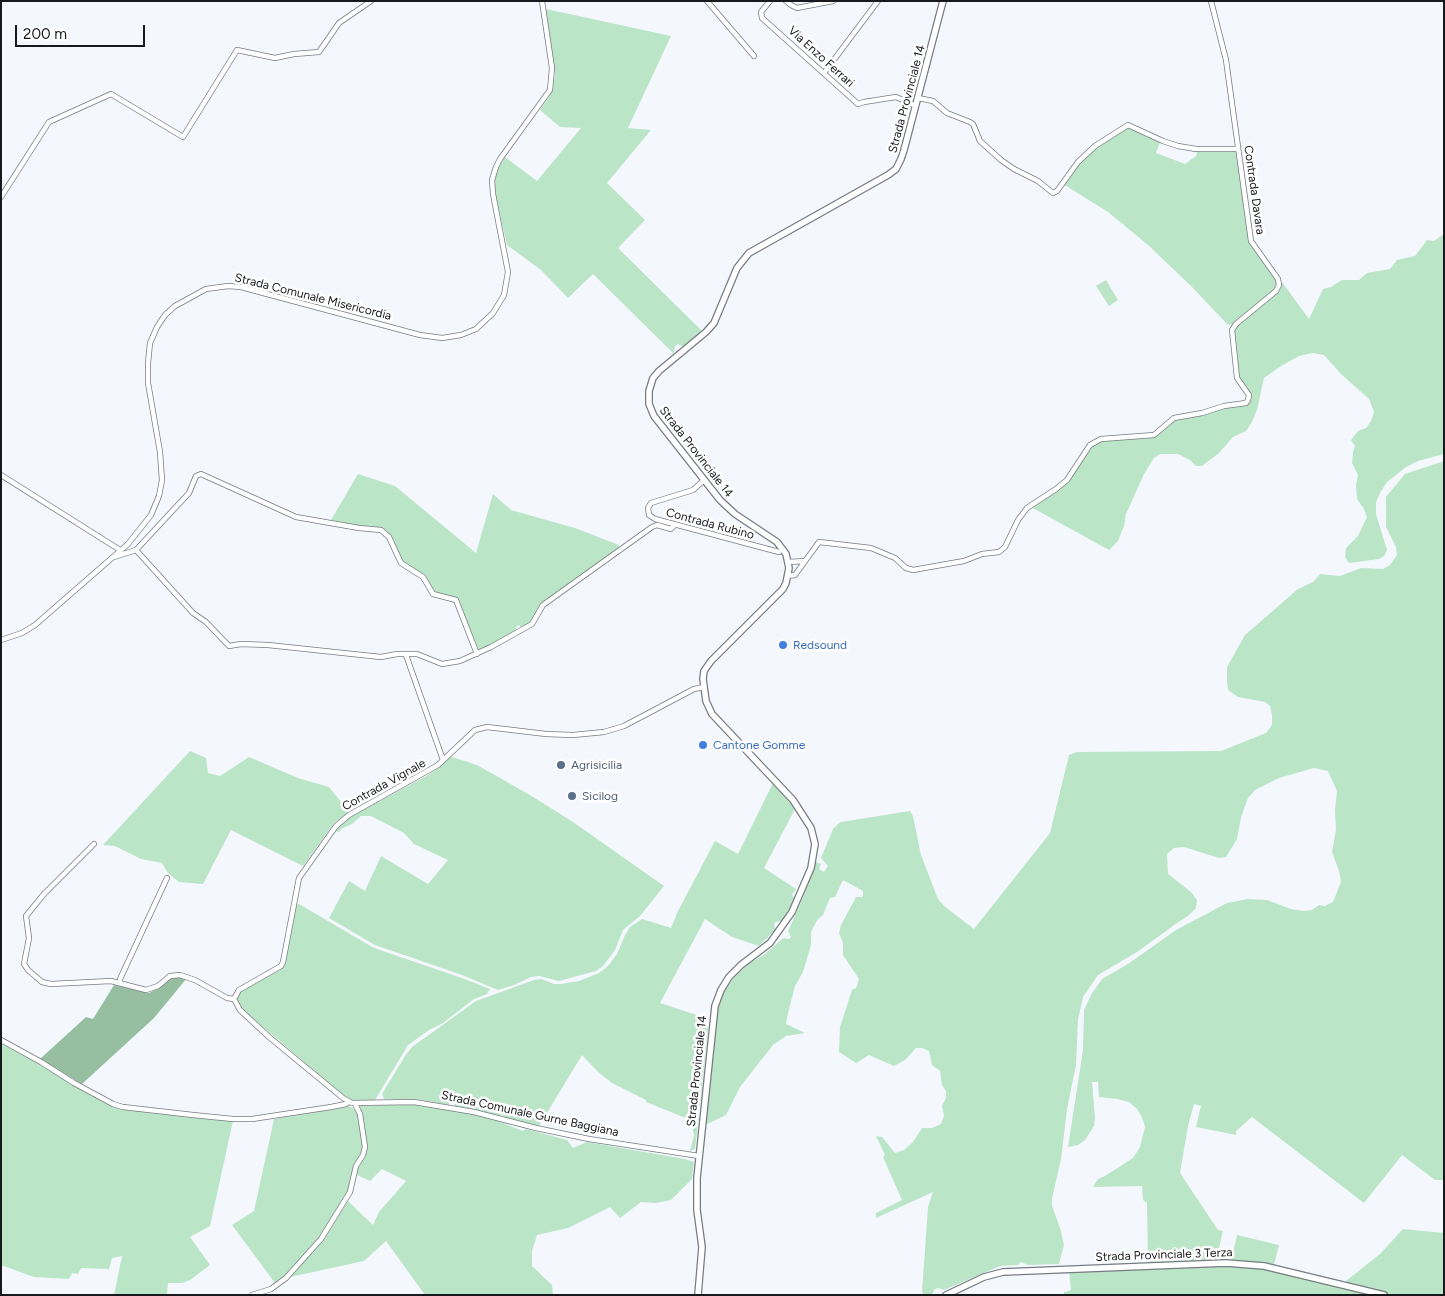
<!DOCTYPE html>
<style>
body{margin:0}
#map{position:relative;width:1445px;height:1296px;overflow:hidden;background:#f4f8fe;font-family:Figtree,sans-serif}
canvas{display:block}
.frame{position:absolute;inset:0;border:2px solid #18191c;pointer-events:none}
.scale{position:absolute;left:15px;top:25px;width:130px;height:22px;box-sizing:border-box;border:2px solid #18191c;border-top:0;padding-left:6px;font-size:15px;line-height:18px;white-space:nowrap;color:#18191c;-webkit-text-stroke:4px #fff;paint-order:stroke}
</style>
<div id="map">
<canvas width="1445" height="1296"></canvas>
<div class="frame"></div>
<div class="scale">200 m</div>
</div>
<script>
const c = document.querySelector('canvas').getContext('2d');
c.lineJoin = 'round';
function paint(path, color) {
  c.fillStyle = color;
  c.fill(path, 'evenodd');
}
function shape(rows) {
  const path = new Path2D();
  for (const r of rows) {
    path.moveTo(r[0], r[1]);
    for (let i = 2; i < r.length; i += 2) path.lineTo(r[i], r[i + 1]);
  }
  return path;
}
function trace(path, color, width, dash) {
  c.strokeStyle = color;
  c.lineWidth = width;
  c.lineCap = dash ? 'butt' : 'round';
  c.setLineDash(dash || []);
  c.stroke(path);
}
function drawText(font, color, halo, rows, align = 'center') {
  c.font = font + ' Figtree,sans-serif';
  c.lineWidth = 5;
  c.setLineDash([]);
  c.textBaseline = 'middle';
  c.strokeStyle = halo;
  c.fillStyle = color;
  for (const [text, x, y, turn = 0] of rows) {
    c.save();
    c.translate(x, y);
    c.rotate((+turn || 0) * Math.PI / 180);
    c.textAlign = isNaN(turn) ? turn : align;
    if (halo) c.strokeText(text, 0, 0);
    c.fillText(text, 0, 0);
    c.restore();
  }
}
paint(shape([
 [546,9,671,36,628,128,651,130,607,183,645,220,618,248,702,331,684,347,678,344,675,346,674,354,593,274,568,298,541,270,507,245,494,189,494,179,499,167,505,157,537,181,581,128,560,127,540,110,550,96,555,76],
 [1127,127,1160,142,1156,153,1185,164,1196,156,1197,151,1236,152,1249,242,1278,283,1275,290,1232,325,1227,324,1192,287,1148,245,1108,212,1063,184,1074,169,1094,148],
 [1444,234,1444,454,1418,461,1406,467,1387,482,1380,493,1376,502,1376,514,1387,550,1384,556,1379,559,1349,563,1345,557,1346,548,1358,536,1367,517,1364,509,1357,499,1356,485,1358,475,1352,463,1353,452,1355,446,1351,440,1358,431,1366,428,1371,421,1374,412,1369,399,1342,375,1324,355,1313,353,1299,356,1281,366,1264,378,1257,410,1252,422,1246,431,1233,437,1219,453,1202,466,1196,466,1190,460,1178,454,1160,454,1154,458,1144,474,1126,514,1124,526,1118,541,1109,550,1031,507,1057,490,1092,446,1102,441,1151,438,1159,434,1174,419,1203,415,1219,409,1250,401,1238,377,1233,331,1237,325,1281,288,1282,282,1309,319,1323,289,1331,287,1342,280,1359,280,1367,273,1390,269,1397,260,1415,256,1427,240,1434,241],
 [1106,280,1118,300,1109,306,1096,286],
 [1444,461,1444,1180,1435,1180,1402,1155,1364,1203,1252,1117,1236,1131,1236,1135,1196,1127,1201,1106,1194,1104,1188,1126,1180,1173,1218,1230,1223,1231,1217,1256,1208,1261,1148,1262,1147,1203,1143,1200,1142,1186,1093,1187,1098,1179,1105,1176,1133,1158,1140,1147,1145,1127,1142,1117,1137,1109,1129,1102,1117,1099,1099,1097,1098,1082,1092,1082,1095,1118,1094,1126,1085,1140,1078,1145,1068,1147,1083,1050,1084,1010,1092,993,1102,979,1128,964,1176,930,1227,903,1248,899,1267,900,1291,909,1304,911,1312,910,1319,905,1325,906,1333,902,1341,882,1339,871,1332,852,1336,830,1335,810,1337,791,1328,771,1314,768,1279,778,1255,790,1248,798,1241,817,1237,839,1226,857,1219,858,1184,847,1174,848,1167,854,1168,874,1191,892,1197,900,1196,908,1188,916,1177,923,1137,952,1098,975,1083,997,1078,1020,1076,1065,1067,1109,1061,1159,1052,1199,1052,1206,1060,1228,1064,1245,1059,1264,1028,1265,1021,1262,1018,1265,1000,1266,944,1290,938,1288,934,1290,932,1295,924,1295,922,1292,928,1207,933,1192,876,1218,876,1213,902,1200,883,1157,885,1155,876,1136,882,1137,895,1153,904,1150,913,1142,922,1128,932,1128,941,1124,944,1116,942,1106,946,1098,946,1091,942,1085,940,1071,932,1065,929,1051,922,1048,916,1048,905,1060,894,1066,869,1055,856,1063,839,1052,840,1027,852,990,856,988,859,979,843,955,843,943,839,933,841,925,856,897,863,897,863,891,843,880,835,897,830,898,823,915,817,920,811,932,811,945,803,972,795,986,788,1013,786,1024,805,1033,786,1036,773,1045,740,1087,726,1115,705,1125,718,1007,720,1000,727,986,737,974,750,963,765,954,783,938,789,939,791,937,788,931,802,900,816,862,821,864,819,869,824,872,828,866,821,858,833,829,837,825,841,822,910,811,913,816,921,855,938,899,944,906,974,929,1050,833,1069,755,1077,752,1221,751,1266,733,1272,725,1272,715,1270,706,1265,702,1238,697,1228,690,1227,682,1227,667,1245,635,1298,589,1313,582,1320,574,1340,576,1361,568,1383,569,1390,565,1397,555,1396,547,1386,527,1386,497,1405,474],
 [358,474,395,486,476,553,493,494,511,510,575,528,619,545,618,549,544,601,538,608,535,617,528,625,521,628,519,625,516,627,516,633,479,650,457,599,434,592,424,575,402,561,390,535,381,529,359,526,331,520],
 [190,751,206,758,208,773,220,776,249,757,298,778,329,787,349,812,334,823,303,866,231,830,203,884,179,882,168,873,162,863,141,859,115,846,103,845],
 [449,756,477,765,530,795,573,822,664,886,640,916,623,930,615,950,603,966,596,971,559,981,539,976,531,977,514,985,498,990,462,975,375,945,329,918,349,881,365,891,381,856,428,884,448,860,414,844,404,833,371,816,361,816,352,824,341,829,339,832,335,831,352,816,428,775,440,767],
 [773,783,795,809,764,868,796,889,792,895,794,898,786,915,782,921,775,922,774,926,776,929,759,946,732,937,705,919,660,1003,706,1018,705,1022,708,1027,700,1105,696,1107,695,1112,699,1114,695,1149,690,1151,694,1135,691,1122,688,1119,646,1102,646,1100,612,1083,598,1072,582,1055,539,1126,504,1117,502,1114,499,1117,455,1106,453,1098,450,1097,449,1105,416,1099,384,1099,382,1094,405,1056,412,1047,476,1001,534,980,541,979,554,984,561,984,579,981,599,973,608,966,617,954,625,935,630,927,642,919,671,928,678,911,715,841,738,854],
 [296,904,299,904,374,948,462,978,490,989,487,994,474,999,443,1023,429,1030,408,1045,375,1100,349,1100,243,1010,237,1002,236,998,241,991,280,970,284,966],
 [1,1043,97,1097,123,1109,233,1121,210,1226,190,1237,210,1265,190,1280,182,1283,168,1283,167,1295,114,1295,122,1256,112,1258,109,1269,81,1268,78,1274,72,1273,69,1279,34,1277,1,1265],
 [405,1104,422,1104,472,1114,498,1121,523,1131,526,1129,567,1140,573,1148,587,1142,685,1159,694,1162,692,1179,671,1200,656,1203,641,1202,620,1218,610,1207,568,1228,537,1235,532,1251,532,1266,552,1285,553,1295,425,1295,386,1241,364,1261,290,1277,323,1241,348,1201,373,1225,379,1212,406,1181,382,1169,370,1181,357,1175,357,1169,365,1157,367,1147,360,1106],
 [349,1106,354,1109,359,1115,363,1145,348,1191,320,1238,282,1278,275,1283,232,1225,254,1211,274,1119],
 [1403,1229,1444,1233,1444,1295,1390,1295,1347,1283,1346,1281,1380,1254],
 [1237,1235,1279,1245,1274,1265,1257,1262,1231,1261],
 [1226,1266,1264,1269,1371,1295,1064,1295,1064,1292,1071,1290,1069,1271]
]), '#bbe5c7');
paint(shape([
 [171,977,187,978,154,1018,82,1084,40,1059,86,1017,93,1019,114,985,149,993,159,988]
]), '#96bfa2');
const minor = shape([
 [707,1,754,56],
 [770,1,761,12,762,18,858,104,864,102,896,97,916,106],
 [786,1,791,5,797,8,833,1],
 [824,73,878,1],
 [918,98,933,101,947,113,970,122,973,124,980,141,1001,160,1014,169,1038,181,1053,193,1057,191,1078,162,1095,146,1128,125,1163,141,1178,146,1196,149,1238,149],
 [1,197,49,122,111,94,183,137,237,50,275,58,294,54,319,52,339,23,371,1],
 [1,475,120,550],
 [704,480,693,490,651,503,648,508,649,515,655,519,779,552],
 [136,550,193,613,206,622,229,646,241,644,268,645,381,657,397,654,417,654,442,664,460,661,491,647,532,624,543,605,652,527,657,525,671,529,675,525],
 [114,557,136,550,189,493,196,476,201,474,296,517,359,528,381,530,389,537,401,563,423,577,433,594,456,600,477,654],
 [788,562,805,561],
 [788,576,795,575,819,542,871,548,895,558,906,568,913,570,964,561,982,554,999,552,1005,547,1018,520,1027,508,1056,489,1067,480,1090,445,1101,439,1154,435,1174,418,1202,413,1224,406,1246,403,1248,400,1249,395,1237,378,1232,330,1236,324,1276,291,1279,285,1278,279,1251,241,1226,60,1211,1],
 [1,640,22,633,35,625,128,544,151,515,159,496,162,480,160,452,148,383,148,363,150,343,157,327,165,315,175,306,206,289,228,286,241,287,420,335,442,338,461,335,476,329,493,313,504,295,508,272,493,194,492,180,496,167,500,159,550,90,552,68,542,1],
 [406,655,443,760],
 [94,844,44,894,26,916,29,938,24,964,28,970,42,982,51,984,111,981,146,990,158,986,170,976,180,975,195,980,227,998,234,999],
 [120,983,120,979,167,878],
 [1,1040,41,1062,74,1083,113,1104,123,1107,193,1115,233,1119,252,1119,331,1107,346,1104,349,1102],
 [699,1156,589,1139,536,1128,474,1112,414,1102,352,1103,343,1098,269,1037,240,1010,234,999,239,990,281,966,283,962,299,878,336,826,349,815,438,765,475,730,487,727,546,734,573,735,604,732,624,726,694,689,704,687],
 [252,1295,271,1289,286,1278,321,1239,350,1192,356,1166,363,1155,365,1147,360,1114,355,1104]
]);
const major = shape([
 [698,1295,702,1247,697,1210,697,1178,715,1006,721,990,729,977,741,965,770,943,792,912,811,868,815,844,811,828,793,800,712,714,706,701,703,679,704,671,711,661,783,589,786,583,789,568,786,554,777,542,735,514,720,500,654,416,649,404,649,391,653,378,659,371,706,332,714,323,737,268,749,253,888,175,896,169,901,159,904,150,943,1],
 [946,1295,984,1277,1003,1272,1226,1263,1264,1266,1384,1295]
]);
trace(minor, '#777b82', 6);
trace(major, '#777b82', 8);
trace(minor, '#fff', 4.5);
trace(major, '#fff', 5.5);
for (const [x, y, r, color] of [
 [783,645,5,"#3f7fe0"],
 [703,745,5,"#3f7fe0"],
 [561,765,5,"#5c6f8a"],
 [572,796,5,"#5c6f8a"]
]) {
  const dot = new Path2D();
  dot.arc(x, y, r, 0, 2 * Math.PI);
  c.fillStyle = color;
  c.fill(dot);
  trace(dot, '#fff', 2);
}
drawText('12px', '#18191c', '#fff', [
 ["Via Enzo Ferrari",821,57,42],
 ["Strada Provinciale 14",907,99,-75],
 ["Contrada Davara",1254,190,82],
 ["Strada Comunale Misericordia",313,297,14],
 ["Strada Provinciale 14",696,452,52],
 ["Contrada Rubino",710,524,15],
 ["Contrada Vignale",384,785,-29],
 ["Strada Provinciale 14",697,1071,-84],
 ["Strada Comunale Gurne Baggiana",530,1114,12],
 ["Strada Provinciale 3 Terza",1164,1255,-2]
]);
drawText('12px', '#366cbe', '#fff', [
 ["Redsound",793,645],
 ["Cantone Gomme",713,745]
], 'left');
drawText('12px', '#4e5e75', '#fff', [
 ["Agrisicilia",571,765],
 ["Sicilog",582,796]
], 'left');
</script>
